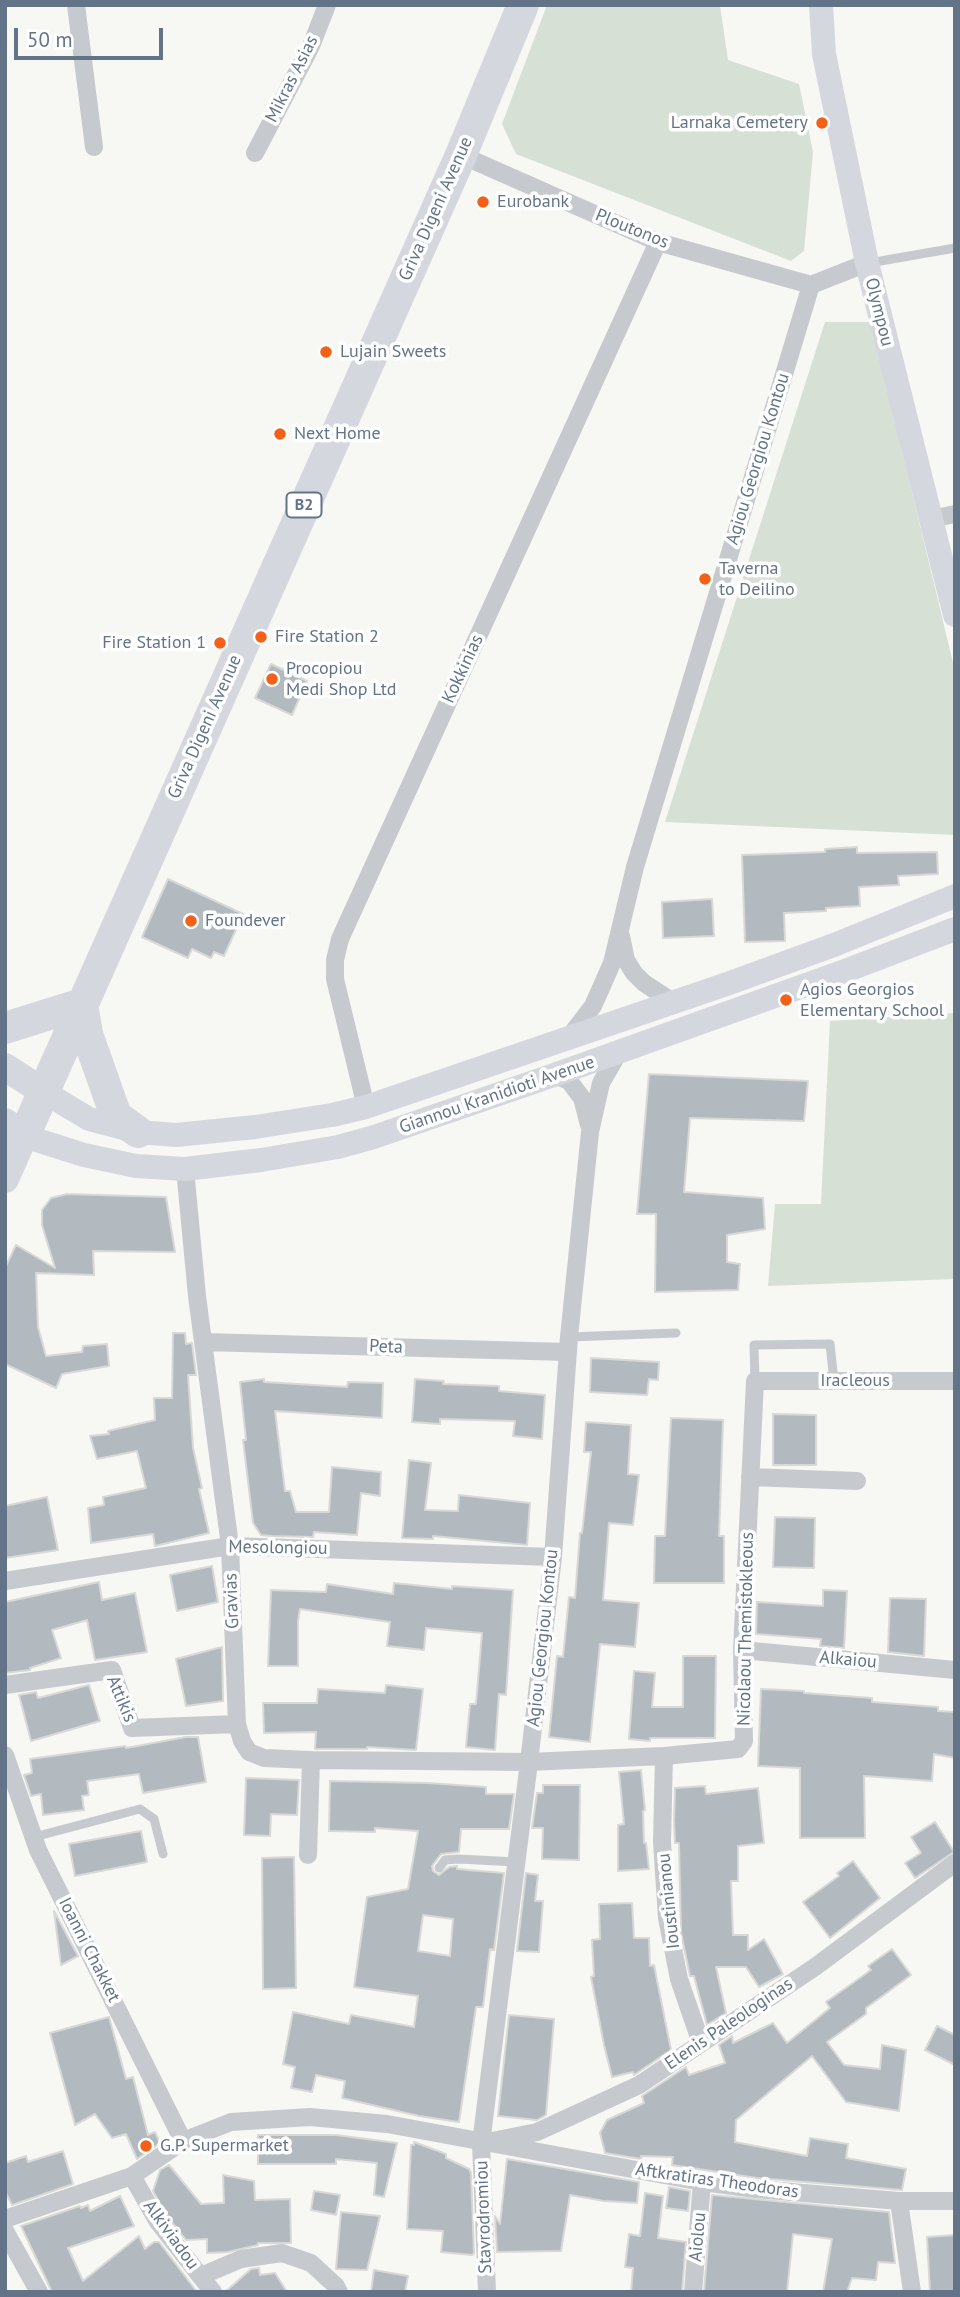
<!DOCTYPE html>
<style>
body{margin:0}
#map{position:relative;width:960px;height:2297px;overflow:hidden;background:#f7f7f4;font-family:"PT Sans",sans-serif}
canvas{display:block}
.frame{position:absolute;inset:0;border:7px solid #637488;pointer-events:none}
.scale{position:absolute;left:14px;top:28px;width:149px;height:32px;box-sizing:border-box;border:4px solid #637488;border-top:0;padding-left:9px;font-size:21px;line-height:24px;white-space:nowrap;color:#637488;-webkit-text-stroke:5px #fff;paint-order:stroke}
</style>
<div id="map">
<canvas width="960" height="2297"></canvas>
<div class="frame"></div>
<div class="scale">50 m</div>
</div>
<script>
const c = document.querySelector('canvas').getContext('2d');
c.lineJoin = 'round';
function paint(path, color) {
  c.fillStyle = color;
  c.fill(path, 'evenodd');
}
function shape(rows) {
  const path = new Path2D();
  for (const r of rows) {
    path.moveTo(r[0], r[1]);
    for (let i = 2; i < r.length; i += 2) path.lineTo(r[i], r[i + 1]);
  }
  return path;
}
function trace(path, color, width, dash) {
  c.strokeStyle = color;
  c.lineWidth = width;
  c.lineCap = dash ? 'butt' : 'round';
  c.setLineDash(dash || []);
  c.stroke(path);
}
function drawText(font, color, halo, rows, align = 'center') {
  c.font = font + ' "PT Sans",sans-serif';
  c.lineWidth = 7;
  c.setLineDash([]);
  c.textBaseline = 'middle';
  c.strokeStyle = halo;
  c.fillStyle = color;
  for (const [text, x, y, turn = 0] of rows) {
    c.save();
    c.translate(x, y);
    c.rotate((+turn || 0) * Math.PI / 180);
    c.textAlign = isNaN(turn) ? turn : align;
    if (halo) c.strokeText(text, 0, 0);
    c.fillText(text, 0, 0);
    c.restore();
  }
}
paint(shape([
 [547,5,720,6,728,60,799,84,813,152,804,251,791,261,516,154,502,124],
 [825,322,871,322,955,671,955,835,665,822],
 [955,1013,955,1279,768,1286,775,1204,821,1204,830,1021]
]), '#d7e0d4');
const building = shape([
 [271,664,307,681,292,715,255,698,271,664],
 [857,847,857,853,937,852,938,874,898,876,899,885,859,887,860,906,826,908,826,911,784,913,785,941,745,942,742,855,825,852,825,849,857,847],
 [168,879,243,914,224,956,214,952,211,958,192,949,188,958,142,937,168,879],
 [712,899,714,936,663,938,662,902,712,899],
 [649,1074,808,1081,804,1121,690,1118,684,1192,763,1198,765,1229,727,1235,727,1262,740,1264,738,1290,655,1292,656,1214,637,1214,649,1074],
 [67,1194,166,1197,175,1252,93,1251,94,1275,36,1273,38,1327,46,1356,82,1352,83,1346,107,1344,109,1366,62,1374,56,1388,5,1364,5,1268,16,1245,55,1268,42,1225,42,1210,51,1198,67,1194],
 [173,1333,185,1333,186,1344,192,1343,196,1375,188,1375,193,1448,202,1488,199,1489,209,1533,155,1546,153,1534,91,1543,88,1508,104,1505,103,1497,146,1488,137,1451,97,1459,90,1436,109,1434,108,1431,155,1420,154,1398,172,1398,173,1333],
 [591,1358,659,1362,658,1380,649,1379,647,1395,590,1392,591,1358],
 [264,1379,264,1382,347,1387,348,1382,383,1383,382,1418,275,1411,285,1491,290,1491,296,1512,329,1512,332,1467,381,1472,380,1496,361,1493,357,1535,314,1532,313,1537,271,1536,261,1535,253,1523,243,1440,246,1440,240,1382,264,1379],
 [415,1379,444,1381,443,1384,499,1386,499,1391,545,1395,542,1439,513,1436,515,1421,440,1419,440,1424,412,1422,415,1379],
 [773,1414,816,1415,816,1465,773,1465,773,1414],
 [671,1418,723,1420,719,1536,724,1536,724,1583,654,1583,655,1536,665,1536,671,1418],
 [586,1422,631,1425,628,1474,639,1475,633,1525,609,1523,603,1600,639,1603,635,1647,600,1644,590,1742,549,1737,557,1656,563,1657,569,1597,575,1598,580,1533,582,1533,591,1452,584,1452,586,1422],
 [409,1460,431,1463,425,1510,458,1511,459,1495,530,1503,527,1545,433,1536,433,1539,402,1538,409,1460],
 [47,1497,58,1550,5,1558,5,1506,47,1497],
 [775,1517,815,1518,814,1568,773,1567,775,1517],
 [212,1566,218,1602,177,1611,170,1575,212,1566],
 [99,1582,102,1600,135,1593,147,1652,95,1660,87,1620,52,1630,61,1658,30,1668,30,1670,5,1673,5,1602,99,1582],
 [394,1583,452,1589,452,1586,513,1590,506,1695,499,1694,495,1750,466,1747,470,1704,476,1704,482,1633,426,1628,424,1650,387,1646,390,1622,300,1609,298,1621,298,1666,268,1666,271,1590,326,1592,327,1584,393,1594,394,1583],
 [823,1590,847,1591,844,1648,820,1646,821,1639,756,1634,757,1602,823,1606,823,1590],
 [890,1598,926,1599,924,1656,888,1652,890,1598],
 [222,1647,223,1701,186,1706,176,1659,222,1647],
 [683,1656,716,1656,715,1738,650,1738,650,1741,629,1739,634,1671,655,1673,652,1707,683,1707,683,1656],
 [89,1685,100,1721,31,1741,19,1695,36,1692,38,1698,89,1685],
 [386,1685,423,1689,416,1750,367,1747,367,1749,315,1749,316,1732,264,1733,263,1703,317,1703,318,1689,385,1693,386,1685],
 [761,1689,804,1691,804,1693,872,1698,872,1702,938,1707,938,1711,955,1712,955,1758,934,1754,932,1781,864,1776,865,1838,800,1838,800,1768,758,1766,761,1689],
 [186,1737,198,1737,206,1782,143,1793,139,1774,87,1781,89,1795,82,1796,84,1810,43,1815,41,1794,31,1796,24,1775,32,1773,30,1759,125,1746,126,1748,186,1737],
 [641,1770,645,1810,643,1811,644,1843,646,1843,649,1869,618,1871,618,1825,624,1824,619,1772,641,1770],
 [246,1778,299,1780,297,1815,271,1814,270,1836,244,1835,246,1778],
 [330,1781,428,1783,486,1787,486,1794,514,1794,509,1829,461,1829,459,1852,441,1854,432,1866,433,1871,439,1875,449,1867,457,1866,457,1869,504,1873,494,1950,490,1949,483,2007,476,2007,459,2122,419,2116,342,2098,345,2081,316,2075,312,2092,291,2088,295,2067,283,2064,293,2012,349,2024,351,2015,414,2027,418,1996,354,1987,367,1897,408,1889,418,1831,375,1828,375,1832,329,1831,330,1781],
 [423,1915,453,1919,450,1956,418,1951,423,1915],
 [543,1785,580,1785,579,1860,542,1859,543,1828,532,1828,537,1793,543,1793,543,1785],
 [705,1786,706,1794,758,1788,764,1843,738,1846,738,1881,731,1881,733,1935,748,1935,748,1950,764,1939,783,1974,759,1987,746,1967,716,1967,726,2013,707,2025,694,1976,690,1976,681,1933,679,1843,675,1843,674,1821,675,1788,705,1786],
 [935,1822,954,1852,915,1878,905,1863,921,1853,911,1837,935,1822],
 [141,1831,147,1862,75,1876,69,1844,141,1831],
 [294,1857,296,1988,263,1989,262,1858,294,1857],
 [853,1861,880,1898,830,1938,803,1902,839,1876,837,1873,853,1861],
 [526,1873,538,1875,535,1901,543,1901,539,1952,517,1951,526,1873],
 [632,1903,634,1938,649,1938,650,1966,654,1965,671,2050,634,2075,633,2072,612,2077,604,2045,591,1977,594,1976,592,1940,600,1939,599,1904,632,1903],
 [54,1911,78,1956,61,1965,54,1911],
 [892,1949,911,1975,866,2008,866,2014,827,2042,844,2065,880,2069,882,2045,906,2050,899,2111,846,2102,812,2056,736,2120,735,2142,807,2156,810,2138,848,2144,846,2158,906,2169,902,2190,757,2178,672,2165,673,2157,641,2156,641,2159,605,2153,600,2133,607,2120,644,2103,642,2096,686,2067,689,2075,725,2063,719,2045,732,2036,733,2043,773,2023,787,2043,830,2008,826,2002,871,1970,868,1966,892,1949],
 [509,2015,554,2019,546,2115,537,2120,498,2116,509,2015],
 [109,2017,126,2079,133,2077,148,2135,155,2132,160,2143,137,2159,126,2134,112,2138,95,2114,75,2125,50,2033,109,2017],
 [937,2026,955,2035,955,2065,925,2050,937,2026],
 [258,2135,336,2135,397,2143,384,2197,374,2195,377,2163,336,2159,336,2164,258,2164,258,2135],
 [414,2142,446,2154,446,2158,469,2169,471,2173,474,2253,472,2255,441,2252,443,2231,407,2229,411,2145,414,2145,414,2142],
 [63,2151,73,2184,12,2205,5,2191,5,2163,26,2156,28,2162,63,2151],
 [507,2159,639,2182,637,2203,604,2201,570,2195,561,2251,497,2252,495,2216,500,2224,507,2159],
 [169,2165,201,2204,224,2203,223,2175,254,2181,255,2200,290,2199,291,2243,258,2243,258,2245,228,2252,207,2253,207,2239,186,2240,167,2216,153,2191,160,2170,169,2165],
 [669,2187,690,2191,688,2211,666,2208,669,2187],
 [314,2191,340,2195,336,2215,311,2210,314,2191],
 [645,2193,663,2196,658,2238,686,2242,682,2292,631,2292,633,2268,625,2267,629,2234,640,2236,645,2193],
 [712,2195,889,2212,895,2263,878,2262,876,2280,852,2278,847,2292,823,2292,832,2239,793,2234,787,2292,704,2292,712,2195],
 [120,2196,134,2226,68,2248,83,2281,139,2236,145,2249,154,2242,159,2242,197,2292,52,2292,21,2226,80,2206,81,2208,88,2205,90,2211,120,2196],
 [341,2212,380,2216,367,2270,336,2269,341,2212],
 [955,2235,955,2292,930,2292,927,2237,955,2235],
 [259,2268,260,2275,275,2273,287,2292,225,2292,251,2269,259,2268],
 [374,2270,408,2276,405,2292,371,2292,374,2270]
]);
paint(building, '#b2b9bf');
trace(building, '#d8d9d6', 2);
trace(shape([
 [869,263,955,248],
 [569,1337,676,1333],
 [755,1381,754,1345,830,1344,834,1381],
 [34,1837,140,1809,154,1819,163,1854],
 [439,1868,445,1860,458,1859,517,1862]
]), '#c6cace', 9);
trace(shape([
 [76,5,94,147],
 [255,153,311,46,327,5],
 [461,155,658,242,811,285],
 [931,519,955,514],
 [621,936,626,960,634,973,644,983,673,1002],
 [570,1036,593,1006,612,963,635,867,811,285,867,263],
 [554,1075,569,1081,582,1098,589,1125],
 [366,1107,335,979,335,960,340,939,658,242],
 [185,1169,197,1296,230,1546,237,1724,242,1741,249,1752,264,1758,311,1760,529,1762,664,1756,738,1749,744,1741,742,1650,755,1381,955,1381],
 [203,1342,568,1352],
 [750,1477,857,1481],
 [5,1581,230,1546,553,1557],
 [742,1650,955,1670],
 [5,1685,112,1670,132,1728,237,1724],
 [5,1755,38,1850,183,2141],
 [664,1756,662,1842,667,1918,679,1979,701,2043],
 [308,1855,311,1760],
 [492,2141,537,2132,639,2085,815,1967,955,1863],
 [132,2176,158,2222,213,2292],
 [899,2201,912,2292],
 [5,2219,132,2176,183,2141,231,2122,310,2117,387,2124,702,2182,756,2189,899,2201,955,2201],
 [5,2231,39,2292],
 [201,2276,241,2259,282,2253,311,2263,336,2286,339,2292],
 [487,2292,481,2143,529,1762,553,1557,569,1337,590,1132,601,1083,619,1052],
 [693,2292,702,2182]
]), '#c6cace', 18);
trace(shape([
 [821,5,824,54,867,263,955,615],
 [44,1092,89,1119,138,1132,176,1135,255,1127,332,1115,366,1107,727,984,834,945,955,896],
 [24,1136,84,1155,136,1166,185,1169,261,1160,338,1147,374,1137,554,1075,845,971,955,929]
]), '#d4d8de', 24);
trace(shape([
 [5,1067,44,1092],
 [5,1122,24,1136,5,1179]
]), '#d4d8de', 28);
trace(shape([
 [82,1004,87,1034,116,1116,138,1132],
 [5,1028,82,1004],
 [24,1136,461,155,523,5]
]), '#d4d8de', 32);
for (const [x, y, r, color] of [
 [822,123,7,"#f46017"],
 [483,202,7,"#f46017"],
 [326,352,7,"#f46017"],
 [280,434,7,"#f46017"],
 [705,579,7,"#f46017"],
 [261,637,7,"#f46017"],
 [220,643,7,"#f46017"],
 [272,679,7,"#f46017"],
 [191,921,7,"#f46017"],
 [786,1000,7,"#f46017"],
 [146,2146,7,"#f46017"]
]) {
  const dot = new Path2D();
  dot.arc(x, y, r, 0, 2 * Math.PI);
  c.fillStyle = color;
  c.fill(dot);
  trace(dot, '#fff', 2.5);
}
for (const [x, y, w] of [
 [304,505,35]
]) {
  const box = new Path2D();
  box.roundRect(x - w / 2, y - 12.5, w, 25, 5);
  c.fillStyle = '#fff';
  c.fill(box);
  trace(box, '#637488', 2);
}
drawText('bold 16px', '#637488', null, [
 ["B2",304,505]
]);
drawText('18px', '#637488', '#fff', [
 ["Mikras Asias",292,79,-63],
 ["Griva Digeni Avenue",436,209,-66],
 ["Ploutonos",632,229,22],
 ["Olympou",879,312,76],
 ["Agiou Georgiou Kontou",758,459,-73],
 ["Kokkinias",463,669,-65],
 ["Griva Digeni Avenue",205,727,-66],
 ["Giannou Kranidioti Avenue",497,1095,-19],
 ["Peta",386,1347,2],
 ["Iracleous",855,1381],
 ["Mesolongiou",278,1548,1],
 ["Gravias",232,1601,-92],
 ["Nicolaou Themistokleous",746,1629,-89],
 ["Agiou Georgiou Kontou",543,1638,-84],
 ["Alkaiou",848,1660,5],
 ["Attikis",121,1699,67],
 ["Ioustinianou",669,1901,-96],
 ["Ioanni Chakket",89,1950,63],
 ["Elenis Paleologinas",729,2024,-34],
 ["Aftkratiras Theodoras",717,2181,8],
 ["Stavrodromiou",484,2217,-92],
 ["Alkiviadou",171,2235,54],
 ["Aiolou",698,2237,-85]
]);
drawText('18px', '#637488', '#fff', [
 ["Larnaka Cemetery",808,123,"right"],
 ["Eurobank",497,202],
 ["Lujain Sweets",340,352],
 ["Next Home",294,434],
 ["Taverna",719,569],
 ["to Deilino",719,590],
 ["Fire Station 2",275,637],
 ["Fire Station 1",206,643,"right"],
 ["Procopiou",286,669],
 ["Medi Shop Ltd",286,690],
 ["Foundever",205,921],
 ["Agios Georgios",800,990],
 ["Elementary School",800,1011],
 ["G.P. Supermarket",160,2146]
], 'left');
</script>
